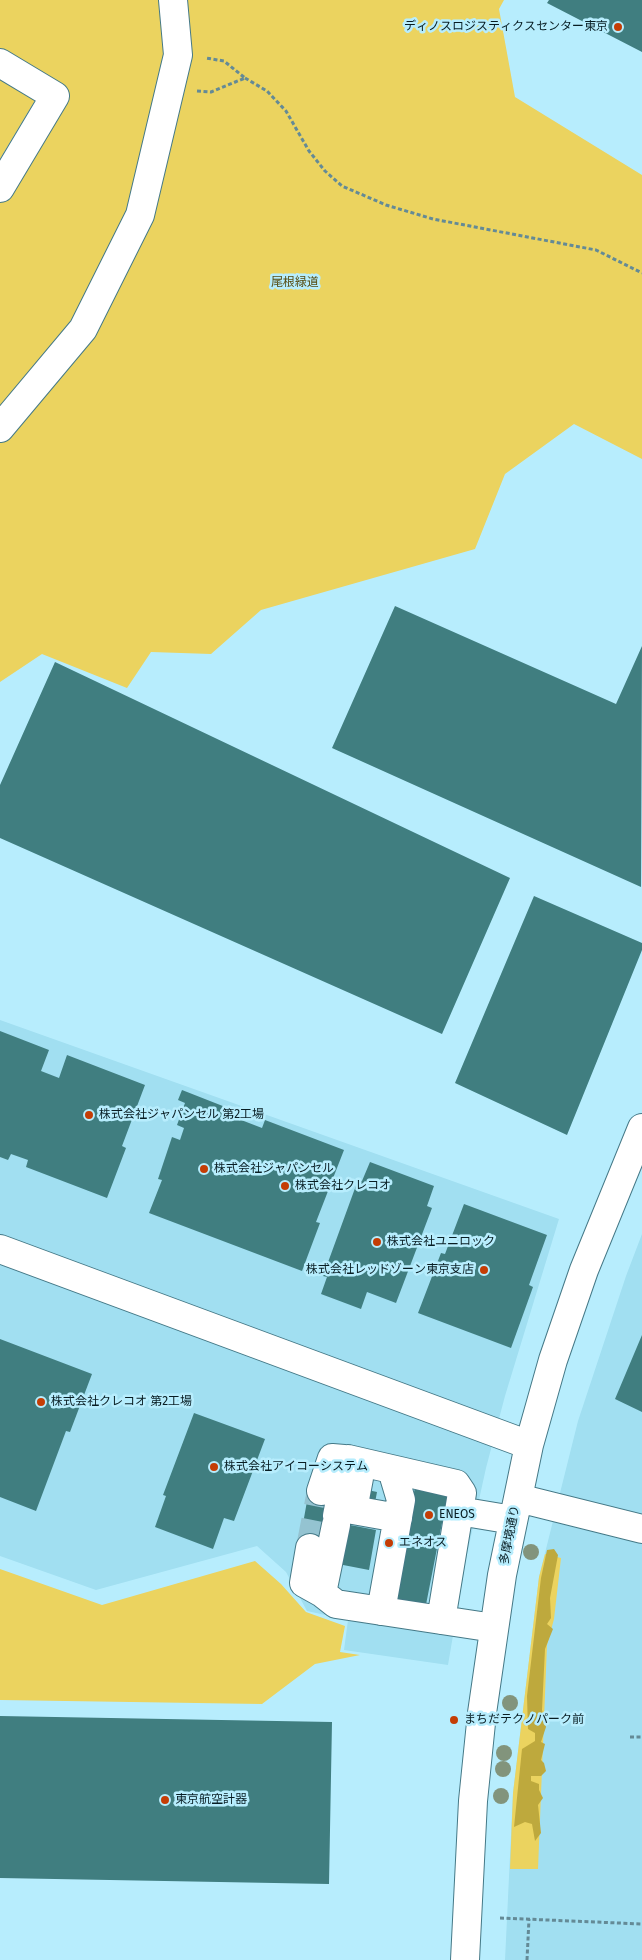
<!DOCTYPE html>
<meta charset="utf-8">
<style>
body{margin:0}
canvas{display:block;background:#b7edfd}
</style>
<canvas width="642" height="1960"></canvas>
<script>
const c = document.querySelector('canvas').getContext('2d');
c.lineJoin = 'round';
function paint(path, color) {
  c.fillStyle = color;
  c.fill(path, 'evenodd');
}
function shape(rows) {
  const path = new Path2D();
  for (const r of rows) {
    path.moveTo(r[0], r[1]);
    for (let i = 2; i < r.length; i += 2) path.lineTo(r[i], r[i + 1]);
  }
  return path;
}
function trace(path, color, width, dash) {
  c.strokeStyle = color;
  c.lineWidth = width;
  c.lineCap = dash ? 'butt' : 'round';
  c.setLineDash(dash || []);
  c.stroke(path);
}
function drawText(font, color, halo, rows, align = 'center') {
  c.font = font + ' "Fira Sans","Noto Sans JP",sans-serif';
  c.lineWidth = 5;
  c.setLineDash([]);
  c.textBaseline = 'middle';
  c.strokeStyle = halo;
  c.fillStyle = color;
  for (const [text, x, y, turn = 0] of rows) {
    c.save();
    c.translate(x, y);
    c.rotate((+turn || 0) * Math.PI / 180);
    c.textAlign = isNaN(turn) ? turn : align;
    if (halo) c.strokeText(text, 0, 0);
    c.fillText(text, 0, 0);
    c.restore();
  }
}
paint(shape([
 [0,1020,559,1219,505,1396,486,1468,466,1559,448,1665,344,1650,348,1620,307,1611,286,1572,257,1546,96,1590,0,1556],
 [642,1234,642,1960,505,1960,513,1793,539,1577,578,1421,626,1276]
]), '#a1dff1');
paint(shape([
 [0,0,504,0,499,9,515,97,642,175,642,459,574,424,505,474,475,549,261,610,211,654,151,652,127,688,42,654,0,682,0,197,61,96,0,59],
 [0,77,36,99,0,159],
 [545,1554,561,1558,554,1619,547,1645,538,1869,510,1869,513,1793,539,1577],
 [255,1561,281,1584,306,1612,345,1626,340,1652,360,1655,315,1664,262,1704,0,1700,0,1569,102,1605]
]), '#ebd35f');
paint(shape([
 [554,1549,558,1555,550,1598,551,1618,547,1624,553,1629,545,1649,542,1710,546,1727,541,1742,545,1744,541,1760,544,1763,546,1771,541,1776,531,1776,531,1781,539,1784,539,1790,543,1798,538,1805,541,1833,535,1841,532,1824,525,1822,514,1827,522,1749,535,1741,535,1733,528,1729,527,1696,541,1578,547,1550]
]), '#bea93d');
paint(shape([
 [549,0,642,0,642,52,547,3],
 [395,606,616,704,642,646,641,887,332,748],
 [55,662,510,878,442,1034,0,838,0,785],
 [534,896,642,943,642,950,567,1135,455,1083],
 [0,1031,49,1050,41,1071,59,1078,67,1055,145,1085,122,1146,126,1148,107,1198,26,1167,28,1160,11,1154,8,1160,0,1157],
 [182,1090,238,1112,236,1118,262,1128,265,1120,344,1150,316,1222,320,1223,302,1271,149,1213,162,1180,158,1179,172,1137,180,1140,184,1128,177,1125,185,1103,178,1100],
 [370,1162,434,1186,427,1206,432,1208,396,1303,367,1292,361,1309,321,1294,327,1277,323,1276,358,1180,362,1181],
 [464,1204,547,1235,529,1285,533,1287,511,1348,418,1313,441,1253,445,1254],
 [642,1335,642,1412,615,1399],
 [0,1339,92,1374,70,1432,66,1431,36,1511,0,1497],
 [194,1413,265,1439,234,1521,224,1518,213,1549,155,1527,166,1496,163,1495],
 [419,1466,452,1472,422,1625,390,1619],
 [363,1489,377,1492,374,1508],
 [309,1490,331,1494,320,1550,299,1546],
 [345,1524,376,1530,369,1570,338,1564],
 [0,1716,332,1722,329,1884,0,1878]
]), '#407e80');
trace(shape([
 [310,1548,321,1491]
]), '#94c3d1', 28, [28, 14]);
const minor = shape([
 [0,63,55,96,0,188],
 [0,428,83,329,140,215,178,55,173,0],
 [0,1249,529,1445],
 [359,1478,353,1510,398,1518],
 [321,1491,332,1458,344,1459],
 [518,1498,642,1529],
 [459,1511,513,1520],
 [337,1516,348,1459,456,1484,462,1493,441,1620],
 [336,1525,322,1593,336,1604,494,1628],
 [310,1548,304,1583,322,1593],
 [381,1611,401,1500,392,1470],
 [465,1960,473,1801,482,1713,502,1575,529,1445,553,1360,584,1270,642,1128]
]);
trace(minor, '#457987', 30);
trace(shape([
 [245,78,267,91,286,111,309,151,325,171,342,186,386,205,433,219,596,250,642,273],
 [197,91,211,92,245,78,224,61,206,58],
 [630,1737,642,1737],
 [500,1918,642,1924],
 [527,1960,529,1919]
]), '#648a96', 3, [4, 2.5]);
trace(minor, '#fff', 28);
c.fillStyle = '#82947c';
for (const [x, y] of [
 [531,1552],
 [510,1703],
 [504,1753],
 [503,1769],
 [501,1796]
]) {
  c.beginPath();
  c.arc(x, y, 8, 0, 2 * Math.PI);
  c.fill();
}
for (const [x, y, r, color] of [
 [618,27,5,"#c43d05"],
 [89,1115,5,"#c43d05"],
 [204,1169,5,"#c43d05"],
 [285,1186,5,"#c43d05"],
 [377,1242,5,"#c43d05"],
 [484,1270,5,"#c43d05"],
 [41,1402,5,"#c43d05"],
 [214,1467,5,"#c43d05"],
 [429,1515,5,"#c43d05"],
 [389,1543,5,"#c43d05"],
 [454,1720,5,"#c43d05"],
 [165,1800,5,"#c43d05"]
]) {
  const dot = new Path2D();
  dot.arc(x, y, r, 0, 2 * Math.PI);
  c.fillStyle = color;
  c.fill(dot);
  trace(dot, '#b7edfd', 2);
}
drawText('12px', '#081d23', '#b7edfd', [
 ["ディノスロジスティクスセンター東京",608,27,"right"],
 ["株式会社ジャパンセル 第2工場",99,1115],
 ["株式会社ジャパンセル",214,1169],
 ["株式会社クレコオ",295,1186],
 ["株式会社ユニロック",387,1242],
 ["株式会社レッドゾーン東京支店",474,1270,"right"],
 ["株式会社クレコオ 第2工場",51,1402],
 ["株式会社アイコーシステム",224,1467],
 ["ENEOS",439,1515],
 ["エネオス",399,1543],
 ["まちだテクノパーク前",464,1720],
 ["東京航空計器",175,1800]
], 'left');
drawText('12px', '#574c12', '#b7edfd', [
 ["尾根緑道",295,283]
]);
drawText('12px', '#081d23', '#b7edfd', [
 ["多摩境通り",510,1535,-79]
]);
</script>
